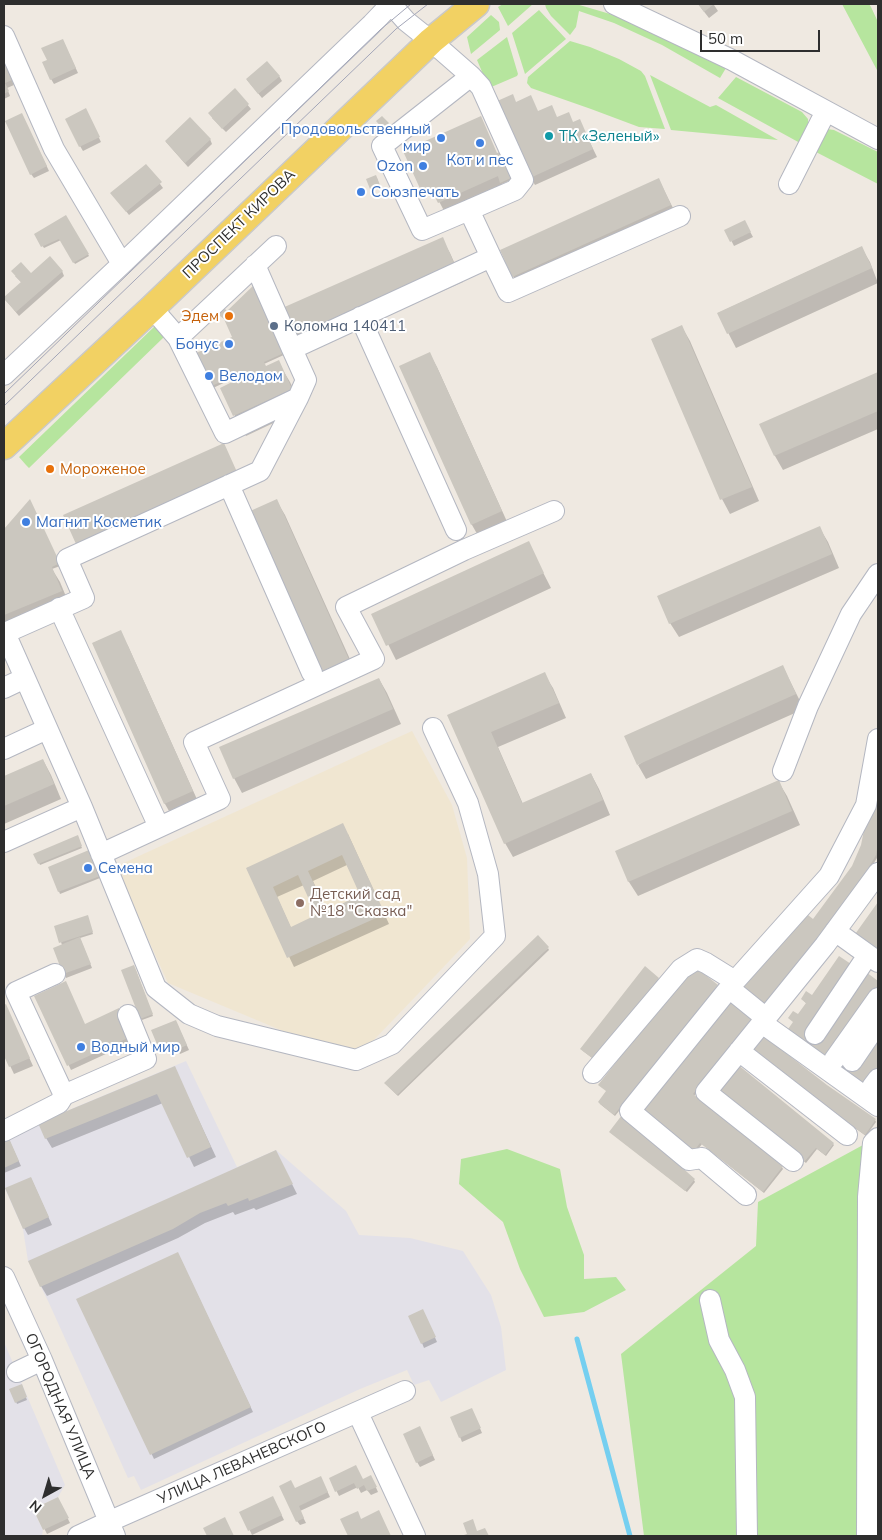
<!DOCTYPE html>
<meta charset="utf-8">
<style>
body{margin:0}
#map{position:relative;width:882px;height:1540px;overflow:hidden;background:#efe9e1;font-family:Mulish,sans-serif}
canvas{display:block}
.frame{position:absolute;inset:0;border:5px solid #2e2e2e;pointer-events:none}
.north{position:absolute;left:20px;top:1470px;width:50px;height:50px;-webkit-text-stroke:4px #fff;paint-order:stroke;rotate:219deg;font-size:14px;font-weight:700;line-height:20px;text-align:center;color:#2e2e2e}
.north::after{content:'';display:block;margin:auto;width:18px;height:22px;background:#2e2e2e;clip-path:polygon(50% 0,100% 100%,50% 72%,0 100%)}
.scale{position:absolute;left:700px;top:30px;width:120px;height:22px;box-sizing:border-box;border:2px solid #2e2e2e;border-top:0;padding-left:6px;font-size:15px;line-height:18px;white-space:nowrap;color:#2e2e2e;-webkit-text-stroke:4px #fff;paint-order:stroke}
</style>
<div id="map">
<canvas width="882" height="1540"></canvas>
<div class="frame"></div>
<div class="north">N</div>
<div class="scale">50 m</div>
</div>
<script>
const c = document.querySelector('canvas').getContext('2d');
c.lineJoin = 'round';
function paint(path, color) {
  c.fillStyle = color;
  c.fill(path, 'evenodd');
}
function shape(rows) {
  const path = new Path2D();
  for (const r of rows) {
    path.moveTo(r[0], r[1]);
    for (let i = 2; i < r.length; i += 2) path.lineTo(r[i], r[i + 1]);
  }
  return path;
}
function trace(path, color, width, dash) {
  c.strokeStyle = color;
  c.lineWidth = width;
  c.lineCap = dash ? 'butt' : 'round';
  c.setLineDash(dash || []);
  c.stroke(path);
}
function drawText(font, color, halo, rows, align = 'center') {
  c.font = font + ' Mulish,sans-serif';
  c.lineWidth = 4;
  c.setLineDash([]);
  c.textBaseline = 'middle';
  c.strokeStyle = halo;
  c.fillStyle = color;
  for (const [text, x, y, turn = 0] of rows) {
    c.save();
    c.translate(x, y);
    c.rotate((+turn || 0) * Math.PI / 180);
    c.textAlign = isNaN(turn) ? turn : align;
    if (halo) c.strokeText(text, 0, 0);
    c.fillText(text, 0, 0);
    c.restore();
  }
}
paint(shape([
 [186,1061,237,1167,276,1150,346,1211,359,1235,410,1238,463,1251,491,1295,501,1327,506,1370,441,1402,429,1380,414,1385,407,1370,360,1389,141,1490,134,1476,128,1478,49,1303,28,1261,23,1229,4,1187,4,1137],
 [4,1342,65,1485,58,1497,33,1509,43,1530,42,1536,4,1536]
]), '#e3e1e8');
paint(shape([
 [412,731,452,805,467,858,470,939,417,995,368,1046,338,1054,168,983,115,867]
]), '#f0e6d1');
paint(shape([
 [503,4,533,4,508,26,498,7],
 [545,4,576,4,617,16,726,68,720,78,662,45,614,23,579,11,576,27,570,35,551,16,546,8],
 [842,4,869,4,871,7,878,22,878,72],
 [539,10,566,39,525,74,512,33],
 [491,15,499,22,500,30,471,54,467,37],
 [507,37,518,74,517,76,489,88,477,60],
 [570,41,590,47,619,59,641,71,645,76,665,129,639,127,591,109,531,88,527,83,528,77],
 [650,75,710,107,716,105,778,140,671,130],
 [736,77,802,112,808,119,808,124,806,131,800,143,718,98],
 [827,129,834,130,878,152,878,184,814,151],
 [155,326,164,337,29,468,26,465,19,457],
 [878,1142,878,1536,644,1536,621,1354,756,1246,758,1202,863,1145],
 [507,1149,560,1169,567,1207,584,1255,584,1279,616,1277,626,1290,584,1312,544,1317,520,1269,503,1222,459,1184,461,1159]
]), '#b6e59e');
paint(shape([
 [698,4,716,4,714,5,718,11,709,18],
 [65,45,78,73,54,84,51,79,48,60],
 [4,62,14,85,7,88,10,96,4,99],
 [279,76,282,81,262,98,247,80],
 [235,90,251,109,226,132,212,118],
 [516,103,538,113,583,128,597,157,535,185,531,178],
 [88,115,101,142,83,151,80,146],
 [24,119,49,171,34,178,31,174],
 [210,139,212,144,188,167,166,142],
 [404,151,497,154,513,179,502,184,508,197,450,222,433,190,424,194],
 [146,165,163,188,129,215,115,197],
 [377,178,380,187,372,190,367,179],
 [659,180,679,220,521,291,513,276],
 [66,217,89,256,75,264,61,240,44,248,35,234],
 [747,226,753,237,734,246,726,230],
 [442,239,450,253,463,282,303,354],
 [861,247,870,262,878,283,736,348,718,313],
 [62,271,64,276,19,316,4,298,22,283,15,276],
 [221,316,286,354,264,364,266,368,278,362,290,382,303,409,246,436,235,416,222,388,236,382,234,378,211,389,196,355,234,338,226,320],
 [682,327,690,341,759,501,730,514,722,499,652,340],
 [429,353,437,367,509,526,480,539,472,525],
 [878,373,878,429,783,470,775,456,761,425],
 [276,500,285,515,358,677,331,689],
 [30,502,60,566,52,569,60,582,72,611,13,636,4,621,4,531],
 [819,527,828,542,839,568,679,637,670,623],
 [528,543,551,588,396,660,373,614],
 [120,632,128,646,200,806,173,818,165,804,93,643],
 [783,667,804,709,646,779,638,765],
 [544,674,553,688,566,718,498,747,523,804,591,774,599,789,610,815,513,857,505,843,449,715],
 [379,679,387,693,401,724,242,793,234,778],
 [43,760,51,775,61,799,4,824,4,777],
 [778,781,787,796,800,825,638,896,629,882,617,852],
 [872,797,878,798,878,848,877,858,853,896,813,921,853,866,862,846],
 [348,834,389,924,294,967,247,868],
 [347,865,362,896,327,912,313,881],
 [304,885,318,915,291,928,277,897],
 [77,837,82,848,40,865,35,854],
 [90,854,100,878,60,894,50,867],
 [88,919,93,934,80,938,92,968,66,978,64,974,62,945,61,942],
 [548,948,549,950,398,1096,387,1085],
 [135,968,153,1016,142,1020,141,1019],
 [866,974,878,982,878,1013,857,1071,878,1040,878,1100,788,1034,807,1004,802,999,812,997],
 [658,978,659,980,596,1061,583,1051,582,1049],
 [717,986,718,988,615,1116,600,1104,599,1102],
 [36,996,85,1025,119,1010,134,1041,71,1070],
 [6,1006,33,1066,14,1074,4,1053,4,1007],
 [757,1017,694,1096,782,1167,783,1169,764,1193,702,1144,696,1152,643,1111],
 [178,1026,189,1050,180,1054,176,1047,163,1053,160,1048],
 [174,1067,216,1157,194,1167,163,1103,52,1148,46,1138],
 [826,1086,875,1120,876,1122,866,1136,822,1104],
 [718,1092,833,1144,834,1145,826,1156,817,1149,806,1163],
 [610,1132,694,1180,695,1182,687,1192],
 [4,1139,10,1142,21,1166,4,1173],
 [281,1162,297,1194,256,1210,254,1208,235,1215,233,1212,205,1223,178,1238,47,1296,41,1286],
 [31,1178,52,1225,28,1235,24,1228],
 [180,1258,253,1412,154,1459,78,1300],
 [425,1315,437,1342,424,1348,422,1343],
 [21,1385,27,1400,17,1404,11,1390],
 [474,1414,482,1433,462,1442,460,1437],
 [422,1432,435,1460,420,1467,417,1462],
 [330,1478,373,1481,378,1492,371,1495,367,1490,361,1493,358,1487,339,1496],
 [323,1482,330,1497,300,1511,306,1523,300,1525,297,1521,295,1490],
 [275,1502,284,1520,252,1535,241,1512],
 [60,1503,70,1523,47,1534,35,1510]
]), '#0003');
trace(shape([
 [577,1339,630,1536]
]), '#75cff0', 5);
paint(shape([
 [698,4,714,4,704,12],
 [63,39,76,68,50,80,42,62,47,60,41,48],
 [4,60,12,80,5,83,9,91,4,94],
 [267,61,280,76,258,94,246,79],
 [235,88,249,104,222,129,208,113],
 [513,94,516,102,531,95,538,111,552,105,557,117,569,112,573,122,580,119,593,149,530,178,495,102],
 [86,108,100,137,79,147,65,119],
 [22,113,47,166,30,175,5,121],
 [382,116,389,123,383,129,376,121],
 [481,116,497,153,502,151,513,177,500,183,498,176,438,203,431,189,422,193,403,151],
 [190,117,211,139,185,163,165,141],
 [146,164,162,182,126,212,110,193],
 [376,175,380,185,370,189,366,179],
 [659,178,671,205,512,277,500,250],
 [66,215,89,254,73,263,59,239,41,247,34,234],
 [745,220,751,232,730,242,724,230],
 [443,237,456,268,294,340,280,309],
 [862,246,872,268,727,334,717,313],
 [50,256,63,271,16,312,4,299,4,297,21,282,11,271,21,262,31,273],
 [256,283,286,352,264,362,266,366,279,360,292,389,233,416,220,388,234,381,232,377,209,387,194,354,232,337,224,319,220,316,220,311,225,309,227,311],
 [682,325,752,487,720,500,651,339],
 [430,352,502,511,471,525,399,366],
 [878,372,878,411,774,456,759,424],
 [224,443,237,472,76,544,63,515],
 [30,499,60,563,52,567,62,591,4,615,4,529],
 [277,499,350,662,322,675,248,512],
 [820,526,832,554,669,624,657,596],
 [529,541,544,573,386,646,371,614],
 [121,630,193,791,164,804,92,643],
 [783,665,796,694,637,765,624,736],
 [545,672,559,703,491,732,522,803,591,773,603,800,504,844,447,715],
 [379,678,393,709,233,779,219,747],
 [43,759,54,784,4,806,4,776],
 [779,780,792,811,628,882,615,851],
 [871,795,878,796,878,843,876,855,853,894,762,1008,738,989,803,911,813,919,852,866,861,845],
 [343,823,385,914,287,958,246,868],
 [342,855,360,895,327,911,308,871],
 [298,875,316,915,291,927,273,887],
 [78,835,82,846,38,864,33,854],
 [89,850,100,876,58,892,48,867],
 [878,902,878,955,853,937],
 [88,915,93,932,59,943,54,926],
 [538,935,549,947,397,1095,384,1083],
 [80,937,91,964,63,974,53,948],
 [839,956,851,964,804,1032,817,1042,866,972,878,981,878,1100,786,1032,793,1022,788,1018,793,1011,798,1014,806,1003,801,999,806,991,812,995],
 [134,965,153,1014,140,1019,121,970],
 [693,965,718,985,614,1115,598,1102,606,1091,598,1085],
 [645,966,659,978,595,1060,580,1049],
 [66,981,85,1024,119,1008,132,1036,67,1066,34,996],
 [732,995,757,1015,693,1094,783,1166,763,1192,700,1143,694,1151,640,1109],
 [6,1004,30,1058,9,1067,4,1056,4,1005],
 [176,1020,187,1045,176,1050,173,1043,159,1049,151,1030],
 [760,1033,827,1085,876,1119,865,1135,820,1102,749,1047],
 [737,1064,834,1143,825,1155,816,1148,804,1162,716,1090],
 [175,1066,211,1147,187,1158,157,1094,45,1139,38,1123],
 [622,1115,695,1179,685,1191,609,1132],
 [8,1136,19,1161,4,1168,4,1137],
 [276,1150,293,1184,249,1201,248,1198,228,1206,226,1203,200,1213,173,1229,40,1287,28,1261],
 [31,1177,49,1217,23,1229,5,1188],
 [178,1252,251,1407,150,1455,76,1299],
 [423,1309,436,1337,421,1344,408,1316],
 [22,1384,27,1397,15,1403,9,1389],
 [472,1408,481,1428,459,1438,450,1417],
 [420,1426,433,1455,416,1463,403,1434],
 [356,1465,363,1479,371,1475,377,1487,367,1491,364,1485,357,1489,354,1483,335,1492,329,1478],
 [321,1476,328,1492,299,1506,304,1518,296,1522,279,1486,291,1480,295,1488],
 [273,1496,282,1515,248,1531,239,1512],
 [58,1497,69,1518,43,1530,33,1509],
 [379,1510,391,1536,348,1536,340,1519,358,1511,361,1519],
 [225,1517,234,1536,207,1536,203,1528],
 [473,1519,477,1531,485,1528,489,1536,465,1536,464,1535,467,1534,463,1523]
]), '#cbc7bf');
const minor = shape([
 [614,4,732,60,878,139],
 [4,36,54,149,122,264],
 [789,184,826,111],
 [469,210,422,230,382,146,471,76],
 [491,257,508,292,680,216],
 [255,265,292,349],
 [152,308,178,338,225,433,298,398],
 [360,317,456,530],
 [178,338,276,246],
 [4,375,122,264,372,24,391,4],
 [229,485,312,673],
 [59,608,159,827],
 [25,678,5,633,84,598,67,559,260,471,298,398,306,380,292,349,491,257,469,210,515,190,523,180,481,87,471,76,431,41,406,21,391,4],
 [4,688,25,678,82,807],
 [4,749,47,729],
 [783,771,808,706,851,614,878,574],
 [4,842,82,807,156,988,189,1014,217,1026,356,1060,392,1044,495,936,488,874,468,803,433,728],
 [101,854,220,799,194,742,374,659,346,607,464,550,554,511],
 [835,931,878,962],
 [735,981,630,1111,689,1160,702,1158,746,1195],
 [729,988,766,1018],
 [762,1023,878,1106],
 [815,1034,868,955],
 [739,1051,847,1135],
 [834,1060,878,998],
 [852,1061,878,1023],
 [593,1073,681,969,697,959,706,963,735,981,829,876,866,805,878,739],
 [872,1087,878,1079],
 [64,1095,146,1059,128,1015],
 [4,1131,59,1103,64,1095,16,992,55,974],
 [793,1161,706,1092,825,945,878,873],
 [4,1277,42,1360,115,1536],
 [710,1300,719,1340,735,1370,745,1397,747,1536],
 [17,1372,42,1360],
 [358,1413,415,1536],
 [78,1536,108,1522,405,1391],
 [867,1536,868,1197,873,1143,878,1138]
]);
const major = shape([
 [4,446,152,308,431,41,476,4]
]);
trace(minor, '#b4b7c1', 22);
trace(major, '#c9c9c9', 29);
trace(minor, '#fff', 20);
trace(major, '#f2d163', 26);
trace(shape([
 [4,394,380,30,411,4],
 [4,406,396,29,428,4]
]), '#a3a6b8', 1);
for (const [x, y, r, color] of [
 [549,136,5,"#0f9aa8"],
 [441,138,5,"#3f7fe0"],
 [480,143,5,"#3f7fe0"],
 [423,166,5,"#3f7fe0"],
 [361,192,5,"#3f7fe0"],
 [229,316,5,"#e8710a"],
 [274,326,5,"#5c6f8a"],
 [229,344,5,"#3f7fe0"],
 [209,376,5,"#3f7fe0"],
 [50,469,5,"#e8710a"],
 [26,522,5,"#3f7fe0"],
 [88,868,5,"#3f7fe0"],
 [300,903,5,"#8d6e63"],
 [81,1047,5,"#3f7fe0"]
]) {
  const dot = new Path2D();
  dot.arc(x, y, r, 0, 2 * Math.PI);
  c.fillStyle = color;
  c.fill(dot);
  trace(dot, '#fff', 2);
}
drawText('15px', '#366cbe', '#fff', [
 ["Продовольственный",431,129,"right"],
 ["мир",431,146,"right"],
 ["Кот и пес",480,160,"center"],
 ["Ozon",413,166,"right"],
 ["Союзпечать",371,192],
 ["Бонус",219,344,"right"],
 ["Велодом",219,376],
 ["Магнит Косметик",36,522],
 ["Семена",98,868],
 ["Водный мир",91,1047]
], 'left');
drawText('15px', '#0d838f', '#fff', [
 ["ТК «Зеленый»",559,136]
], 'left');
drawText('15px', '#2e2e2e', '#fff', [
 ["ПРОСПЕКТ КИРОВА",239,224,-44],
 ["ОГОРОДНАЯ УЛИЦА",60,1406,67],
 ["УЛИЦА ЛЕВАНЕВСКОГО",242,1463,-24]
]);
drawText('15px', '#c56008', '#fff', [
 ["Эдем",219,316],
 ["Мороженое",60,469,"left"]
], 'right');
drawText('15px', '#4e5e75', '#fff', [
 ["Коломна 140411",284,326]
], 'left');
drawText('15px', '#785e54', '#fff', [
 ["Детский сад",310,894],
 ["№18 \"Сказка\"",310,911]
], 'left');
</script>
